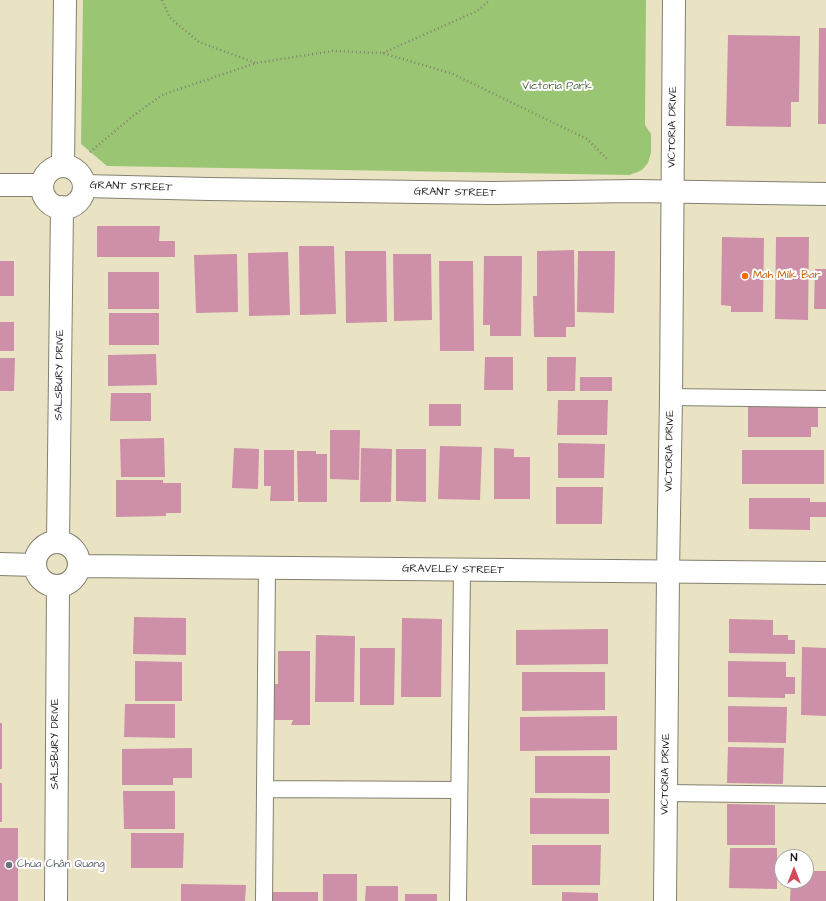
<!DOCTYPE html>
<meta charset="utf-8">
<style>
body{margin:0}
#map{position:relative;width:826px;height:901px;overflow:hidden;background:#eae3c3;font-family:"Architects Daughter",sans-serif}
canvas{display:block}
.north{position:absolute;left:774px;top:849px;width:40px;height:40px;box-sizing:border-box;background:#fff;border:1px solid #a4a4a4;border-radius:50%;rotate:0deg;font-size:11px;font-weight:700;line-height:16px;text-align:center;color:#1c1c1c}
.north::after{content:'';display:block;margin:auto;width:14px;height:18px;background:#d1495b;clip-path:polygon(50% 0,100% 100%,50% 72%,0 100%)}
</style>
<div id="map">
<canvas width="826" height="901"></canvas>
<div class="north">N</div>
</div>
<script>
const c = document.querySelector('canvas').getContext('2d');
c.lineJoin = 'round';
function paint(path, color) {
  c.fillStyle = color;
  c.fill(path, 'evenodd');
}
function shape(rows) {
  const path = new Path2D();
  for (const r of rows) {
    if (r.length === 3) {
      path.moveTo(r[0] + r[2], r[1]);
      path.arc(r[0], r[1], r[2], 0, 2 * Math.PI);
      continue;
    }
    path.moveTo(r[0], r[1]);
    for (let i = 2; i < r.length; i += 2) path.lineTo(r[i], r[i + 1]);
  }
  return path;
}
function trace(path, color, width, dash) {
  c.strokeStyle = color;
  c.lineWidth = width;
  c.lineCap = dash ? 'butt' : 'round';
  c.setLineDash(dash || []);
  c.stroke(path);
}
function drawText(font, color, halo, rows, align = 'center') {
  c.font = font + ' "Architects Daughter",sans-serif';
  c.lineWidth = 4;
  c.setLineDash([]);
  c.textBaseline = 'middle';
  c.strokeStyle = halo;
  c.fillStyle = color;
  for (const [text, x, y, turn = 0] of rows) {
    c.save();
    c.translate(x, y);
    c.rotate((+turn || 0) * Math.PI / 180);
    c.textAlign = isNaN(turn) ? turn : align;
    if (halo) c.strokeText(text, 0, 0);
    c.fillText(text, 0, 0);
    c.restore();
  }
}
paint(shape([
 [83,0,646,0,645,125,651,134,651,153,648,163,642,170,635,173,629,175,107,166,81,144]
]), '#9ac673');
paint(shape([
 [819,28,826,28,826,124,818,124],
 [728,35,800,36,799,102,791,102,791,127,726,126],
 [97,226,160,226,159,241,175,241,175,257,97,257],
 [722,237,764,238,763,312,731,312,731,306,721,305],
 [776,237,809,237,808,320,775,319],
 [299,246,334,246,336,314,300,315],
 [574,250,575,327,566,327,566,337,534,337,533,296,537,296,537,251],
 [345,251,386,251,387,322,346,323],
 [578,251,615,251,614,313,577,312],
 [288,252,290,315,249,316,248,253],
 [237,254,238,312,196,313,194,255],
 [393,254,431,254,432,320,394,321],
 [484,256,522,256,521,336,490,336,490,325,483,325],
 [0,261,14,261,14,296,0,296],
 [439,261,473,261,474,351,440,351],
 [815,269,826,269,826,309,814,309],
 [108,272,159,272,159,309,108,309],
 [109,313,159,313,159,345,109,345],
 [0,322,14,322,14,351,0,351],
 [156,354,157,385,108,386,108,355],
 [485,357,513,357,513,390,484,390],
 [547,357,576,357,575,391,547,391],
 [0,358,15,358,14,391,0,391],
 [580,377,612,377,612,391,580,391],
 [111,393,151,393,151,421,110,421],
 [558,400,608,400,607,435,557,435],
 [429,404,461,404,461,426,429,426],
 [748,405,818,406,818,427,811,427,811,437,748,437],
 [330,430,360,430,359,480,330,479],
 [164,438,165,477,121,477,120,439],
 [558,443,605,444,604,478,558,478],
 [440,446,482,447,480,500,438,499],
 [234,448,259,449,258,489,232,488],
 [361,448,392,449,391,502,360,502],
 [494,448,514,449,514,457,530,457,530,499,494,499],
 [396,449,426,449,426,502,396,501],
 [264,450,294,450,294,501,270,501,271,486,264,486],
 [742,450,824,450,824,484,742,484],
 [297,451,316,451,316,454,327,454,327,502,298,502],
 [116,480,163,480,163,483,181,483,181,513,166,513,166,516,116,517],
 [556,487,603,487,602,524,556,524],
 [749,498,810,498,810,502,826,502,826,517,810,517,810,530,749,529],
 [134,617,186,618,186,655,133,654],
 [402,618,442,619,441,697,401,697],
 [729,619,773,620,773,635,788,635,788,640,795,640,795,654,729,653],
 [608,629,608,664,516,665,516,630],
 [316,635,355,636,354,702,315,702],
 [802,647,826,648,826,716,801,715],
 [360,648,395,648,394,705,360,705],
 [278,651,310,651,310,725,291,725,293,720,272,720,272,684,278,684],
 [135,661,182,662,182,701,135,701],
 [728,661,786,662,786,677,795,677,795,694,785,694,785,698,728,697],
 [522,672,605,672,605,710,522,711],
 [125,704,175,704,175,738,124,737],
 [728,706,787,707,786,743,728,742],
 [617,716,617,750,520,751,520,717],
 [0,723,2,723,2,769,0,769],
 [728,747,784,748,783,784,727,783],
 [192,748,192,778,173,778,173,785,122,785,122,749],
 [535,756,610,756,610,793,535,793],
 [0,783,2,783,2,822,0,822],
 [123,791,175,791,175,829,124,829],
 [530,798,609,799,609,834,530,834],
 [727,804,775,805,775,845,727,845],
 [0,828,18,828,18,901,0,901],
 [131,833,184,833,183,868,131,868],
 [532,845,601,845,600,885,532,885],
 [730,848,777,848,777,889,729,888],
 [806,871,826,871,826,901,790,901,791,881,806,881],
 [323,874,357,874,357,901,323,901],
 [181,884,246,885,245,901,181,901],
 [366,886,398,886,398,901,365,901],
 [273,892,318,892,318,901,273,901],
 [562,892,598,893,598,901,562,901],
 [405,894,437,894,437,901,405,901]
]), '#cd90a8');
const lane = shape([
 [671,397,826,399],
 [265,789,459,790],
 [666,793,826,795],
 [264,901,267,567],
 [458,901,462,571]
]);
const street = shape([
 [63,166,65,0],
 [63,187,21],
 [0,185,42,185],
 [84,186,209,189,492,193,635,191,826,194],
 [57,564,22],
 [58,542,62,207],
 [0,564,35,565],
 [80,566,826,573],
 [56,901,58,586]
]);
const secondary = shape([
 [665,901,668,572,671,397,674,0]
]);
trace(lane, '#838070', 18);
trace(street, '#838070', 24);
trace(secondary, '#838070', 24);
trace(shape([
 [162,0,170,18,199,42,256,63],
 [383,53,477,11,490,0],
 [90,152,133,116,162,95,256,63,333,51,383,53,453,74,587,139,608,160]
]), '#838070', 2.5, [1, 3]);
trace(lane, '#fff', 16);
trace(street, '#fff', 22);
trace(secondary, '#fff', 22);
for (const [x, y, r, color] of [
 [745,276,4,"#e8710a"],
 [9,865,4,"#6b7280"]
]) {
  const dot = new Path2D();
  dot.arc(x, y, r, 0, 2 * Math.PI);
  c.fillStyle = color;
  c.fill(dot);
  trace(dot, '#fff', 1.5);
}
drawText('11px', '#4e603f', '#fff', [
 ["Victoria Park",557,87]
]);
drawText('11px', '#1c1c1c', '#fff', [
 ["VICTORIA DRIVE",673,127,-89],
 ["GRANT STREET",131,187,2],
 ["GRANT STREET",455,193,1],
 ["SALSBURY DRIVE",60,375,-89],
 ["VICTORIA DRIVE",670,451,-89],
 ["GRAVELEY STREET",453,570,1],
 ["SALSBURY DRIVE",56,744,-90],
 ["VICTORIA DRIVE",666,774,-89]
]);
drawText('11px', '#c56008', '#fff', [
 ["Mah Milk Bar",753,276]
], 'left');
drawText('11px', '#5b616d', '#fff', [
 ["Chùa Chân Quang",17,865]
], 'left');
</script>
